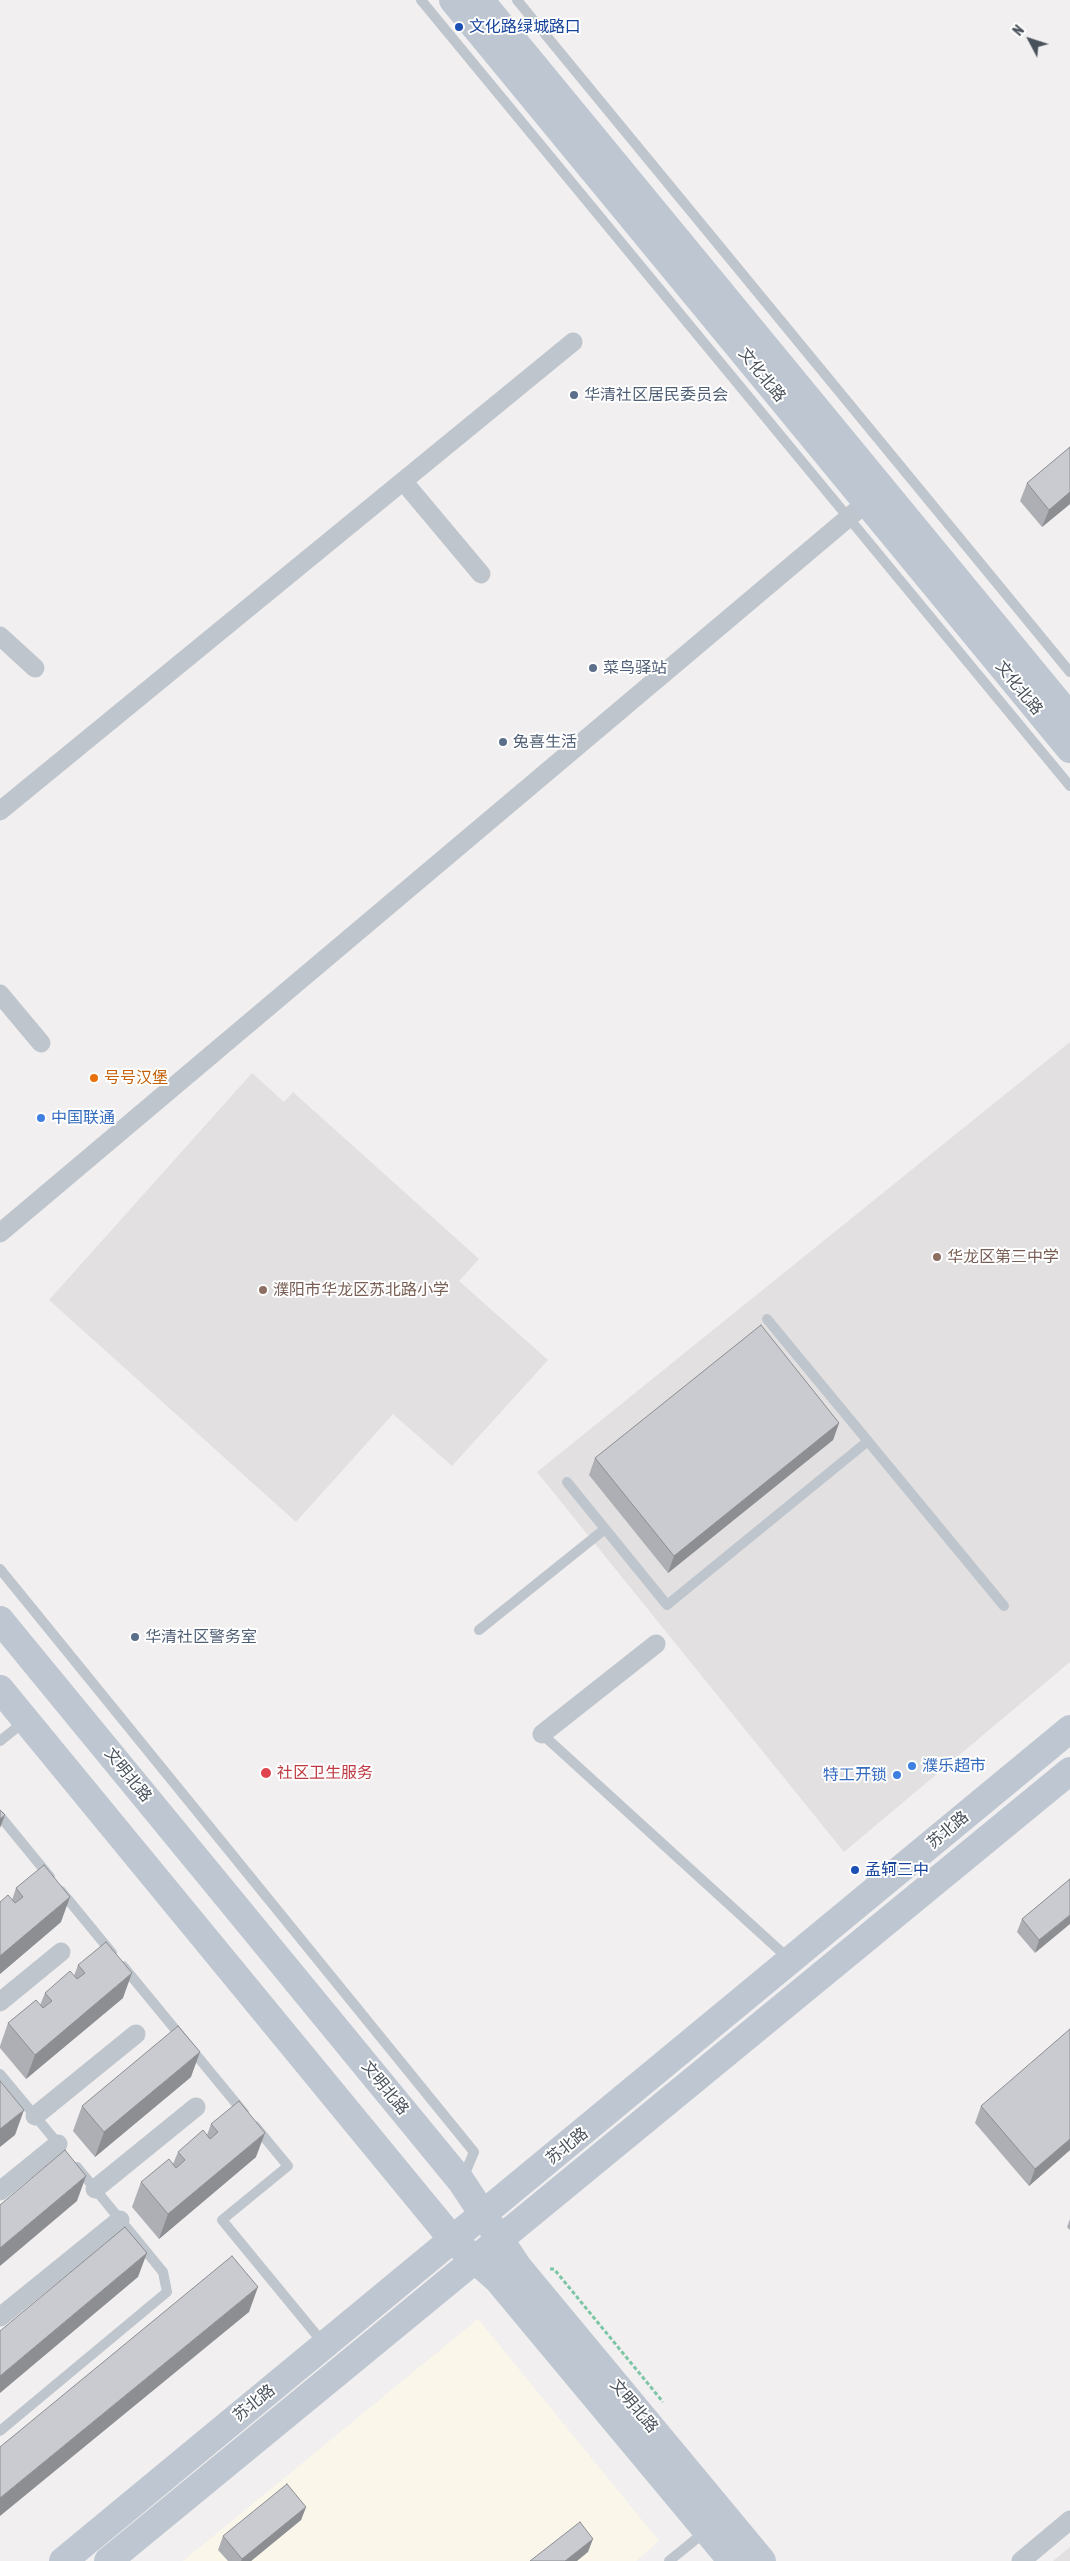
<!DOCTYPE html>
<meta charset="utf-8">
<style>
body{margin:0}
#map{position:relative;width:1070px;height:2561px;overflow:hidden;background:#f1efef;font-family:"Asap Condensed",sans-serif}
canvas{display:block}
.north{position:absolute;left:1005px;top:15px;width:50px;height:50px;-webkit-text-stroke:4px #fff;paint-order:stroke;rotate:310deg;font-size:14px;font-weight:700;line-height:20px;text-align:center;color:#49515b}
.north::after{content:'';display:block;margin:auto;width:18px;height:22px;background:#49515b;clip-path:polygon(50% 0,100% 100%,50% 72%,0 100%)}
</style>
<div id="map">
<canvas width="1070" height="2561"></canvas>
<div class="north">N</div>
</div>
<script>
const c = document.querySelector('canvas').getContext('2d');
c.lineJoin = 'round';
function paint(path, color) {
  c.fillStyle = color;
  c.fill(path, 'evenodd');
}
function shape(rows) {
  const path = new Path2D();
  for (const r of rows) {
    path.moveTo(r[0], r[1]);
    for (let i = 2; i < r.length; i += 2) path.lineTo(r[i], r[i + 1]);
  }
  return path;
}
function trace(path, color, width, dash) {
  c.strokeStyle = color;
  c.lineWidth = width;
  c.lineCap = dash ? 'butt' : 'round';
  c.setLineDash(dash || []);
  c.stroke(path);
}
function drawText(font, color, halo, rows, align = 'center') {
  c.font = font + ' "Asap Condensed","Noto Sans SC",sans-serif';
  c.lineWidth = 4;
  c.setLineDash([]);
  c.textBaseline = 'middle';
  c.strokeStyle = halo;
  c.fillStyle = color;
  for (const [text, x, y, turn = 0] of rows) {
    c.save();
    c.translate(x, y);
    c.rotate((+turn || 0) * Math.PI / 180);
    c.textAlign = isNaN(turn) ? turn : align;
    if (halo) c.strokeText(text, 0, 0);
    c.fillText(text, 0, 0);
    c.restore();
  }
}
paint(shape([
 [478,2319,659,2541,636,2561,183,2561]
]), '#faf7ea');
paint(shape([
 [1070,1042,1070,1662,844,1852,537,1472],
 [252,1073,284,1102,293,1092,479,1259,459,1281,548,1360,452,1466,393,1414,296,1522,49,1300],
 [1070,2547,1070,2561,1053,2561]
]), '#e2e0e0');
trace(shape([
 [550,2269,554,2269,663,2402]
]), '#7cc6a6', 3, [4, 2.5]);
trace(shape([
 [421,0,1070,786],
 [517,0,1070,672],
 [767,1319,1004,1606],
 [567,1482,667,1605,868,1441],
 [0,1569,474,2152,463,2178],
 [479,1630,605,1529],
 [542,1734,789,1959],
 [0,1741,25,1721],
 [0,1816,50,1877],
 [61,1891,112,1953],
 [123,1966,244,2113],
 [0,2074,60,2146],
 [255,2126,288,2166,222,2220,324,2344],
 [0,2431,167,2292,163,2272,77,2167],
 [669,2561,706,2531]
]), '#bfc5cd', 10);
trace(shape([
 [403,481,481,574],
 [0,636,35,668],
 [0,811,573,342],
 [0,994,41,1043],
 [0,1233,867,502],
 [542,1734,656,1644],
 [0,2002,61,1952],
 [35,2116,136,2034],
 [95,2189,196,2107],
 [0,2191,58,2144],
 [0,2317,120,2220],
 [1021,2561,1070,2520]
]), '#bfc5cd', 19);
trace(shape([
 [453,0,1070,749],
 [480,0,1070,717],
 [0,1620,461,2181,518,2267,762,2561],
 [0,1689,453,2240,498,2280,732,2561],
 [63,2561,1070,1729],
 [108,2561,1070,1771]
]), '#bec6d1', 28);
paint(shape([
 [1070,447,1070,504,1042,527,1020,501,1027,483],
 [839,1423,833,1440,668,1573,589,1475,595,1458],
 [1070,1879,1035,1953,1017,1932,1022,1919],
 [16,1888,61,1922,0,1974,0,1902,12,1900],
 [78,1965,123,1998,26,2079,0,2048,0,2046,8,2023,40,2005,45,1993,74,1976],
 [191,2077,95,2157,73,2131,82,2106],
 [981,2106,1070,2150,1029,2186,975,2123],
 [211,2124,256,2157,159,2239,132,2207,141,2182,173,2164,178,2152,207,2135],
 [1070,2219,1070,2230,1067,2227],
 [306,2507,301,2520,251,2561,228,2561,218,2550,223,2536]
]), '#adafb4');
paint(shape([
 [1070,492,1070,504,1042,527,1049,510],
 [839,1423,833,1440,668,1573,674,1556],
 [5,1815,0,1828,0,1819],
 [70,1897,61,1922,0,1974,0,1956],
 [1070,1915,1070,1924,1035,1953,1039,1940],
 [132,1973,123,1998,26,2079,35,2055],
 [200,2052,191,2077,95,2157,104,2132],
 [24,2110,15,2135,0,2147,0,2129],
 [265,2133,256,2157,159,2239,168,2214],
 [1070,2139,1070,2150,1029,2186,1035,2169],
 [86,2176,77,2201,0,2266,0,2248],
 [147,2253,138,2277,0,2393,0,2376],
 [258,2287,249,2312,0,2516,0,2498],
 [306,2507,301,2520,251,2561,241,2561,242,2559],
 [593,2539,588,2552,577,2561,565,2561]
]), '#8d8e92');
const building = shape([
 [1070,447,1070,492,1049,510,1027,483,1070,447],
 [761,1325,839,1423,674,1556,595,1458,761,1325],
 [0,1810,5,1815,0,1819,0,1810],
 [44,1865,70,1897,0,1956,0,1902,8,1895,15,1903,23,1897,16,1888,44,1865],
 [1070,1879,1070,1915,1039,1940,1022,1919,1070,1879],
 [106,1942,132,1973,35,2055,8,2023,36,2000,43,2008,52,2001,45,1993,70,1971,77,1979,85,1973,78,1965,106,1942],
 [178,2026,200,2052,104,2132,82,2106,178,2026],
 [1070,2029,1070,2139,1035,2169,981,2106,1070,2029],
 [0,2081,24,2110,0,2129,0,2081],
 [239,2101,265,2133,168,2214,141,2182,169,2159,176,2168,185,2160,178,2152,203,2130,210,2139,218,2132,211,2124,239,2101],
 [65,2150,86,2176,0,2248,0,2205,65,2150],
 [125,2227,147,2253,0,2376,0,2331,125,2227],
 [232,2256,258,2287,0,2498,0,2447,232,2256],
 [287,2484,306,2507,242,2559,223,2536,287,2484],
 [580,2522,593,2539,565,2561,530,2561,580,2522]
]);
paint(building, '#c9cbd1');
trace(building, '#8d8e92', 1);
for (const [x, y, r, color] of [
 [459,27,5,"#1a4fb4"],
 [574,395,5,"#5c6f8a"],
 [593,668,5,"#5c6f8a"],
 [503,742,5,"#5c6f8a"],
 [94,1078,5,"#e8710a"],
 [41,1118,5,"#3f7fe0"],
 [937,1257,5,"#8d6e63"],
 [263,1290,5,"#8d6e63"],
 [135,1637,5,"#5c6f8a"],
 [912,1766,5,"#3f7fe0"],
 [266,1773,6,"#e0444e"],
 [897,1775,5,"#3f7fe0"],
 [855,1870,5,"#1a4fb4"]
]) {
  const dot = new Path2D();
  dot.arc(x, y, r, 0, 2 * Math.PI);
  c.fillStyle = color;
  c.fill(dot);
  trace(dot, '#fff', 2);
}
drawText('16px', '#164399', '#fff', [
 ["文化路绿城路口",469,27],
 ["孟轲三中",865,1870]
], 'left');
drawText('16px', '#49515b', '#fff', [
 ["文化北路",762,375,51],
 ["文化北路",1019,688,51],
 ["文明北路",128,1775,51],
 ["苏北路",948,1830,-40],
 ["文明北路",385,2088,51],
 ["苏北路",567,2146,-39],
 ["苏北路",254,2403,-39],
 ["文明北路",634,2406,50]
]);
drawText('16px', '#4e5e75', '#fff', [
 ["华清社区居民委员会",584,395],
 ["菜鸟驿站",603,668],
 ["兔喜生活",513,742],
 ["华清社区警务室",145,1637]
], 'left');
drawText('16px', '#c56008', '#fff', [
 ["号号汉堡",104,1078]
], 'left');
drawText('16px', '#366cbe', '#fff', [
 ["中国联通",51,1118],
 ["濮乐超市",922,1766],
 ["特工开锁",887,1775,"right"]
], 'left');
drawText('16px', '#785e54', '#fff', [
 ["华龙区第三中学",947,1257],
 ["濮阳市华龙区苏北路小学",273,1290]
], 'left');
drawText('16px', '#be3a42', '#fff', [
 ["社区卫生服务",277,1773]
], 'left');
</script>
